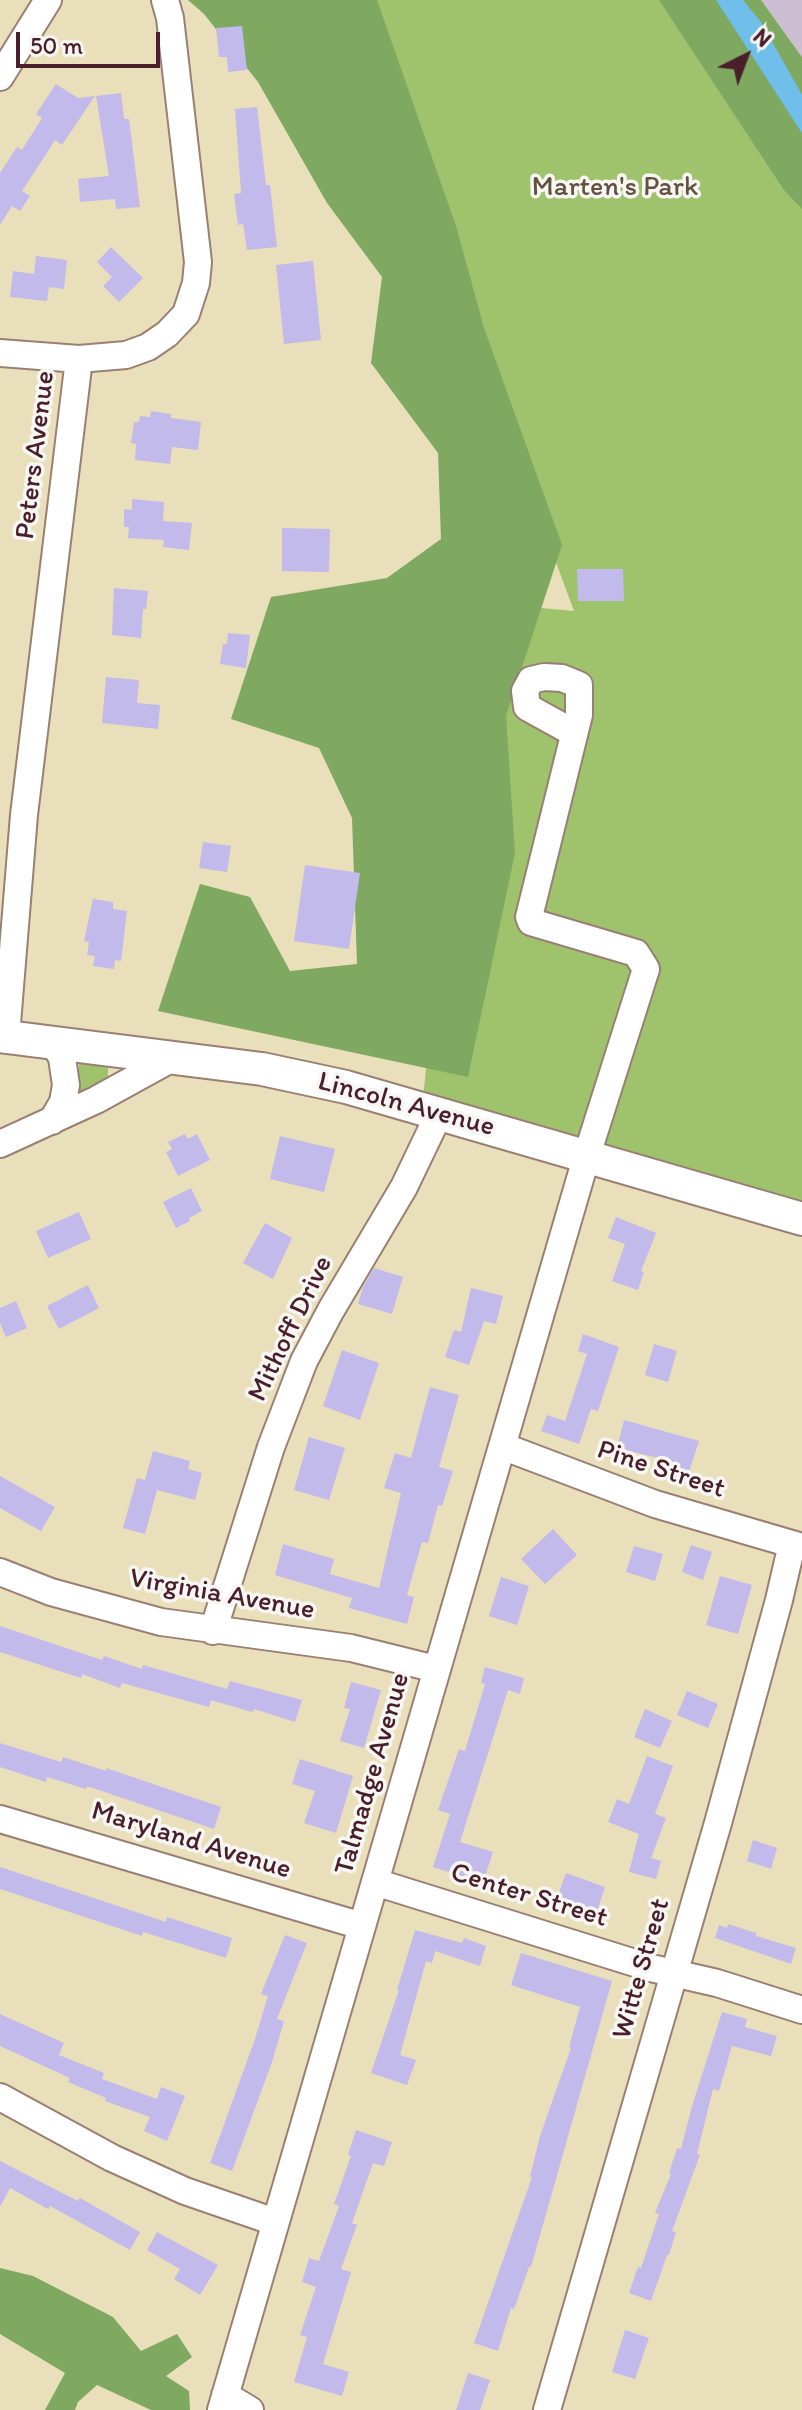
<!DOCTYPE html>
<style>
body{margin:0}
#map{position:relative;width:802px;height:2410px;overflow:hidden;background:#eadfbb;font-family:Itim,sans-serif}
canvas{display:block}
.north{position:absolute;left:706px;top:16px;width:80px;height:80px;-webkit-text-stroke:6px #f6f6f2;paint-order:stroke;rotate:42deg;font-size:22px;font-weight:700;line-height:32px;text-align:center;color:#4a1f2b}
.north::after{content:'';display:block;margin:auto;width:28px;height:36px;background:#4a1f2b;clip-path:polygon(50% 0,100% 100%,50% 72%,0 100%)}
.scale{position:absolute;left:16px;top:32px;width:144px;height:36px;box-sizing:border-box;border:4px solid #4a1f2b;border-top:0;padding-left:10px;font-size:24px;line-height:28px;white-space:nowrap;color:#4a1f2b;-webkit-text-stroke:6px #f6f6f2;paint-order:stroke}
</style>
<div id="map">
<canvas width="802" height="2410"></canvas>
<div class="north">N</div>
<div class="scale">50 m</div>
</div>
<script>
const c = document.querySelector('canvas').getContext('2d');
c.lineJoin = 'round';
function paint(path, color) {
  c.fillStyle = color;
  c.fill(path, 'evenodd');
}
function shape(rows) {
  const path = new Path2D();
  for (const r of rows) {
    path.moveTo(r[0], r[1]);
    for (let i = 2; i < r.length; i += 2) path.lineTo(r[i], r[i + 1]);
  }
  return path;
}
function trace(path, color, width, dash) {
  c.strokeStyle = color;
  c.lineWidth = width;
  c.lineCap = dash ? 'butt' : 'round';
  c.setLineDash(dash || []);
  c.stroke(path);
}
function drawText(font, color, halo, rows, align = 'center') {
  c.font = font + ' Itim,sans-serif';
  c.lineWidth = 7;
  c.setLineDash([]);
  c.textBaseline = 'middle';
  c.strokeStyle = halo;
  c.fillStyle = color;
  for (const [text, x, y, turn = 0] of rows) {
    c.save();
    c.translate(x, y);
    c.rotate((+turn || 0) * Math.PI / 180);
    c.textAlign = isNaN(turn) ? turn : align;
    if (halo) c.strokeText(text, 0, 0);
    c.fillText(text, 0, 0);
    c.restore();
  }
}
paint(shape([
 [761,0,802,0,802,57]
]), '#ccbfd4');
paint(shape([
 [348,0,734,0,802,88,802,1211,422,1108,474,602,574,611],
 [80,1060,104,1062,108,1066,108,1078,78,1092,75,1089]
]), '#9fc26c');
paint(shape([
 [188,0,377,0,456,226,484,328,562,545,506,716,515,853,468,1077,158,1011,200,884,250,897,290,971,357,964,352,818,319,748,231,719,271,597,387,578,441,539,438,453,371,363,382,277,327,203,258,82,204,14],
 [659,0,761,0,802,57,802,209,784,190],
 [0,2268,33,2276,113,2317,141,2351,177,2334,192,2357,166,2376,189,2391,190,2410,151,2410,97,2385,78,2402,75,2410,45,2410,65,2373,0,2334]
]), '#7fa860');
paint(shape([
 [716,0,743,0,761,22,802,95,802,133]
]), '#6fbfea');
paint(shape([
 [242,26,247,70,228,72,227,57,219,57,216,28],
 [56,84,78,98,95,96,62,145,55,140,50,148,22,191,30,196,20,211,12,206,0,225,0,173,17,147,22,150,42,118,36,114],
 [121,93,124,119,129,119,140,207,116,209,115,199,80,202,78,179,109,176,96,96],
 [257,107,266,185,270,185,277,247,247,250,243,224,238,225,234,194,241,193,235,109],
 [111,247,143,278,119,302,103,286,112,277,97,262],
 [36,256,67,260,64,289,49,287,47,301,10,297,13,271,34,274],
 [313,261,321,340,284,344,276,265],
 [151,411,171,414,171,418,201,422,198,450,172,447,170,464,135,460,136,444,131,443,134,422,139,422,140,416,150,417],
 [132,499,164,502,163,521,192,523,189,550,163,547,164,540,128,538,129,527,124,527,124,509,132,510],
 [282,528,330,529,329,572,282,571],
 [577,569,623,569,624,601,578,601],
 [114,588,148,591,146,609,143,609,141,638,112,635],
 [228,633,250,635,246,668,220,664,223,644,227,644],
 [106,677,139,680,137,703,160,705,158,729,102,723],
 [203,842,231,846,227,872,199,868],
 [305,865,360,873,349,949,294,941],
 [93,899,113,902,113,909,127,911,121,961,115,960,114,969,93,966,95,956,87,955,89,942,84,941],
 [185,1134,188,1139,197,1134,210,1160,178,1176,166,1152,172,1149,168,1142],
 [280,1136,335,1149,324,1192,270,1179],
 [191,1188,202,1211,189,1218,190,1221,176,1228,163,1202],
 [79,1212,91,1239,48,1258,36,1231],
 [616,1217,656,1233,641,1271,644,1272,638,1290,612,1281,625,1244,608,1238],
 [265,1223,292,1238,273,1279,243,1263],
 [374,1268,403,1277,392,1314,358,1304,363,1287],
 [88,1285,99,1308,59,1329,47,1306],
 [471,1288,503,1296,496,1324,484,1321,469,1365,445,1357,454,1330,461,1332],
 [16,1301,27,1328,6,1337,0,1323,0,1308],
 [583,1334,619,1347,598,1411,591,1409,579,1444,541,1431,547,1415,565,1421,587,1354,578,1351],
 [654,1344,677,1351,668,1382,645,1375],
 [342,1350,379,1363,360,1420,323,1406],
 [430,1387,459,1395,439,1467,453,1471,442,1506,438,1505,428,1543,422,1542,407,1595,414,1597,407,1624,349,1608,352,1598,275,1575,283,1544,334,1559,330,1574,379,1588,401,1493,384,1488,395,1453,411,1458],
 [624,1420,699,1441,689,1472,664,1464,666,1460,617,1448],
 [309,1437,345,1448,329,1500,294,1490],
 [153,1451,190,1461,188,1469,202,1473,195,1500,157,1490,145,1534,123,1528,137,1478,145,1480],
 [0,1476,55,1507,41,1531,0,1508],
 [553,1529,577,1555,545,1584,521,1559],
 [691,1545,712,1552,703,1580,682,1572],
 [634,1546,663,1554,655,1581,626,1572],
 [720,1576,752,1585,738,1634,706,1625],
 [501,1577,529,1586,517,1625,489,1616],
 [0,1626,102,1660,104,1656,142,1669,143,1665,227,1689,230,1681,302,1700,295,1722,254,1709,252,1712,211,1700,209,1707,122,1683,120,1688,82,1674,81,1678,0,1652],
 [485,1667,524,1678,520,1694,508,1690,460,1842,493,1852,483,1883,433,1867,450,1814,438,1810,459,1749,465,1751,485,1684,481,1683],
 [351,1682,381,1690,364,1748,340,1741,350,1709,344,1708],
 [687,1691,718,1704,708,1728,677,1715],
 [645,1709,672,1721,660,1748,634,1737],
 [0,1743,61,1762,63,1757,106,1771,106,1768,221,1807,214,1829,87,1786,86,1789,47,1777,46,1782,0,1767],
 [647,1756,673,1766,655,1814,666,1818,651,1858,661,1861,656,1879,629,1872,639,1834,608,1822,617,1799,629,1804],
 [300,1759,353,1776,336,1833,304,1823,315,1791,292,1784],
 [753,1840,777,1848,771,1869,747,1861],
 [0,1867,166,1922,167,1917,232,1938,226,1958,143,1932,142,1936,0,1889],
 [566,1873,605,1887,596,1915,556,1901],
 [728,1924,756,1933,756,1936,796,1948,791,1964,715,1938,719,1925,727,1928],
 [415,1930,462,1943,464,1938,486,1946,480,1966,435,1951,432,1963,426,1961,400,2055,416,2060,407,2085,371,2073,399,1990,397,1990],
 [285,1935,307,1943,277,2019,284,2021,272,2062,232,2171,210,2163,255,2039,268,1996,261,1994],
 [521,1953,612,1981,531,2267,529,2267,514,2309,511,2308,498,2351,474,2343,532,2177,530,2177,540,2136,571,2048,569,2047,580,2007,511,1985],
 [722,2012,747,2019,745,2027,777,2036,771,2056,732,2046,719,2091,713,2089,697,2154,700,2155,672,2231,676,2232,669,2255,667,2255,651,2301,629,2293,638,2267,641,2268,659,2214,655,2213,671,2174,669,2173,677,2148,681,2149,692,2106],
 [0,2014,64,2043,59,2055,104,2073,102,2079,157,2099,161,2087,185,2096,167,2141,144,2131,150,2117,105,2101,106,2098,68,2082,70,2078,0,2046],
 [356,2130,392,2142,384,2166,373,2163,352,2223,357,2225,341,2269,351,2272,323,2364,349,2372,342,2396,294,2382,307,2337,300,2335,316,2287,302,2282,309,2258,319,2261,339,2206,334,2204,351,2156,348,2155],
 [0,2161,78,2201,80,2198,140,2232,130,2250,50,2206,48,2209,10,2188,0,2207],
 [157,2232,218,2265,200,2295,174,2279,180,2269,147,2250],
 [625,2330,649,2338,635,2379,612,2372],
 [468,2373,490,2380,480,2410,456,2410]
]), '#c1baeb');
const minor = shape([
 [0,77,48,0],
 [0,353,79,359,126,355,148,347,167,334,186,314,196,283,198,262,170,18,165,0],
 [6,1036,24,815,79,359],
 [52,1121,63,1102,66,1085,62,1058,53,1042],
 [0,1144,96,1100,176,1056],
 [502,1446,655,1504,802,1547],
 [0,1572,51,1592,161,1622,351,1648,436,1669],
 [213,1631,271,1447,304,1361,331,1310,404,1187,440,1112],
 [0,1819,362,1926],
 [375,1882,651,1968,717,1983,802,2010],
 [0,2097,112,2158,185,2191,275,2222],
 [225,2395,250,2410],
 [221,2410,587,1155,646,969,636,953,531,922,529,917,579,715,579,685,562,678,544,677,531,680,525,691,527,707,574,733],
 [547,2410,718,1823,779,1600,792,1544]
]);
const major = shape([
 [0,1036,262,1069,346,1087,802,1219]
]);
trace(minor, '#9a7f73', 30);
trace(major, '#9a7f73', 36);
trace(minor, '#fff', 26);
trace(major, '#fff', 32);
drawText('28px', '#64503e', '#f6f6f2', [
 ["Marten's Park",615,188]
]);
drawText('28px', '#4a1f2b', '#f6f6f2', [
 ["Peters Avenue",36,455,-83],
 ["Lincoln Avenue",406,1105,15],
 ["Mithoff Drive",291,1329,-64],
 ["Pine Street",661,1470,18],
 ["Virginia Avenue",222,1595,10],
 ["Talmadge Avenue",373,1774,-74],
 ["Maryland Avenue",191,1841,17],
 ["Center Street",529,1896,17],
 ["Witte Street",642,1969,-74]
]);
</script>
